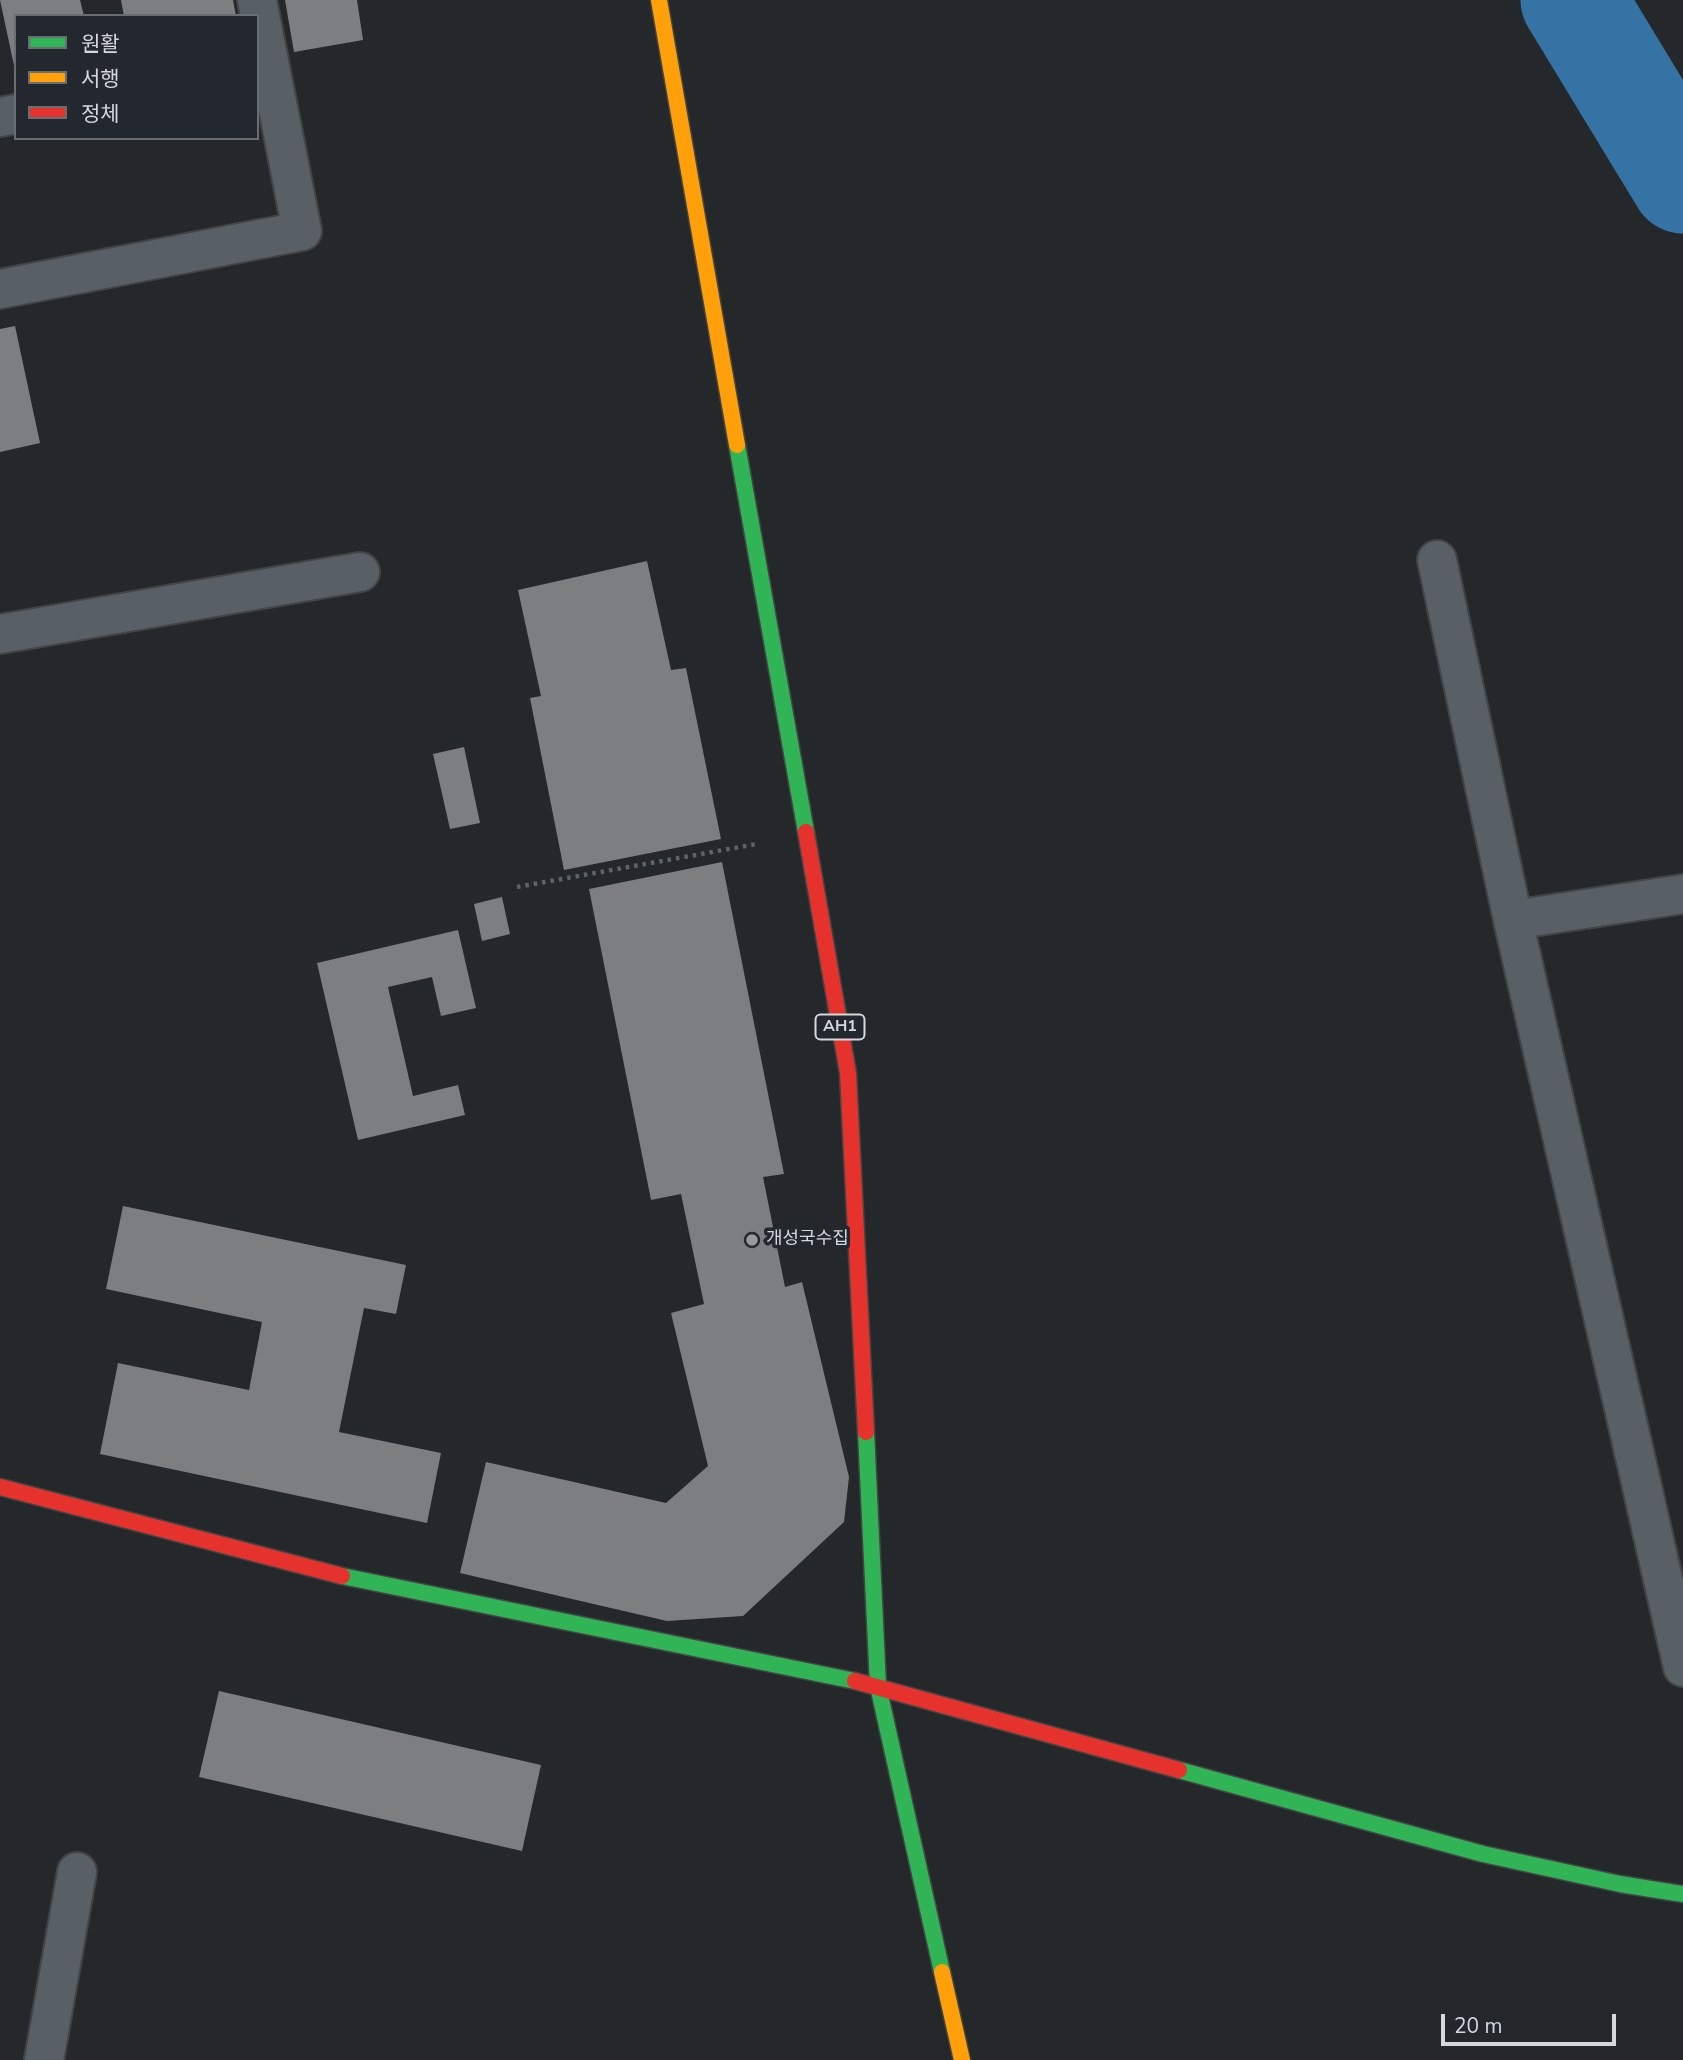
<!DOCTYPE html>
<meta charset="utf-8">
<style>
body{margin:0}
#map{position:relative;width:1683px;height:2060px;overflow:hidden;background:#25282a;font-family:"Nunito Sans","Noto Sans KR",sans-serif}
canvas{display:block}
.legend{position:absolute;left:14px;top:14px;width:245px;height:126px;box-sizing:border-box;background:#22282d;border:2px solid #696e73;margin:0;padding:9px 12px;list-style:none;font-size:21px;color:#d4d7db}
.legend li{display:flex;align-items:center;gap:14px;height:35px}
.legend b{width:35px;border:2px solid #696e73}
.scale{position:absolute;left:1441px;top:2014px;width:175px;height:32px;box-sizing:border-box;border:4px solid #d4d7db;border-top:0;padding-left:9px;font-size:21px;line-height:24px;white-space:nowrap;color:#d4d7db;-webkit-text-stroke:5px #22282d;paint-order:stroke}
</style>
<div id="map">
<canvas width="1683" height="2060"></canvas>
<ul class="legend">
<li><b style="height:9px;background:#30b455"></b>원활</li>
<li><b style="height:9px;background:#ff9f0a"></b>서행</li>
<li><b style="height:9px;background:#e5322d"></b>정체</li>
</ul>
<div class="scale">20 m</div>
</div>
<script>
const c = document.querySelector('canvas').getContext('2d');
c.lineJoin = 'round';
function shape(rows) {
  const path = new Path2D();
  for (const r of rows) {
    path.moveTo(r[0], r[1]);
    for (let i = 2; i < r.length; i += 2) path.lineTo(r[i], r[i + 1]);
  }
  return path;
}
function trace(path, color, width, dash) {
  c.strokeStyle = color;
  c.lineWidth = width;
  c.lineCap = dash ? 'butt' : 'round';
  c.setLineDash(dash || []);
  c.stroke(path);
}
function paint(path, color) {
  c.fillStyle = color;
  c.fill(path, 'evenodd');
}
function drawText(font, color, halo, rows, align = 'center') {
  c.font = font + ' "Nunito Sans","Noto Sans KR",sans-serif';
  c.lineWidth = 7;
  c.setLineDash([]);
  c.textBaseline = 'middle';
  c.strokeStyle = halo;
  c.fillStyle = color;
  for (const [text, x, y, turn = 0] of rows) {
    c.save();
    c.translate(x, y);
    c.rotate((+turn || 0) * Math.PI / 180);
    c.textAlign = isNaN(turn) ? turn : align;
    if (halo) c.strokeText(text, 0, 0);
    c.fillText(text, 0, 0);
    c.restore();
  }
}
trace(shape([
 [1573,0,1683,181]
]), '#3473a3', 105);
paint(shape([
 [0,0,80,0,84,16,16,16,15,70],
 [121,0,233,0,236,16,124,16],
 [285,0,357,0,363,40,294,52],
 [15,326,40,443,0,452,0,329],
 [647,561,671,670,686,668,721,839,564,870,530,698,541,696,518,590],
 [464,747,480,823,450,829,433,754],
 [722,862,784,1174,763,1177,785,1287,802,1282,849,1477,844,1522,743,1616,667,1621,460,1573,486,1462,666,1503,708,1466,671,1313,704,1304,681,1194,651,1200,589,889],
 [502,897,510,934,482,941,474,904],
 [458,930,476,1008,441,1016,432,977,388,987,413,1096,458,1085,465,1115,358,1140,317,963],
 [123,1206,406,1265,396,1314,364,1308,339,1432,441,1453,427,1523,100,1454,118,1363,249,1390,262,1322,106,1289],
 [219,1691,541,1765,522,1851,199,1777]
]), '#7c7e80');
const street = shape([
 [0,117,16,114],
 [0,289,302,231,257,0],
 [1437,560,1513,920,1683,1667],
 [0,634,360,572],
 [1513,920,1683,894],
 [44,2060,77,1872]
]);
const fast = shape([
 [737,445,806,832],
 [866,1432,878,1686,942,1972],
 [342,1576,855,1681],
 [1179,1770,1483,1854,1620,1884,1683,1894]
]);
const slow = shape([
 [659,0,737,445],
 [942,1972,962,2060]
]);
const jam = shape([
 [806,832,848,1073,866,1432],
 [0,1487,342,1576],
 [855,1681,1179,1770]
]);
trace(street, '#424445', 42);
trace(fast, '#424445', 19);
trace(slow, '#424445', 19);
trace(jam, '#424445', 19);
trace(shape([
 [517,887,757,844]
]), '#5e6469', 4.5, [3.5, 5]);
trace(street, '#586066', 38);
trace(fast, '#30b455', 16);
trace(slow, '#ff9f0a', 16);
trace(jam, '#e5322d', 16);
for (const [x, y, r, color] of [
 [752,1240,7,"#979a9d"]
]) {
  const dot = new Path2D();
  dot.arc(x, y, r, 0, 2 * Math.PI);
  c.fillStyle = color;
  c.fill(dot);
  trace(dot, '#22282d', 2.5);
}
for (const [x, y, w] of [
 [840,1027,49]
]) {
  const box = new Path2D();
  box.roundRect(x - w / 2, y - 12.5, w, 25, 5);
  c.fillStyle = '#22282d';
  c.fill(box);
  trace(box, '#d4d7db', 2);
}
drawText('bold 16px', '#d4d7db', null, [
 ["AH1",840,1027]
]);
drawText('18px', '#d4d7db', '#22282d', [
 ["개성국수집",766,1240]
], 'left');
</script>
